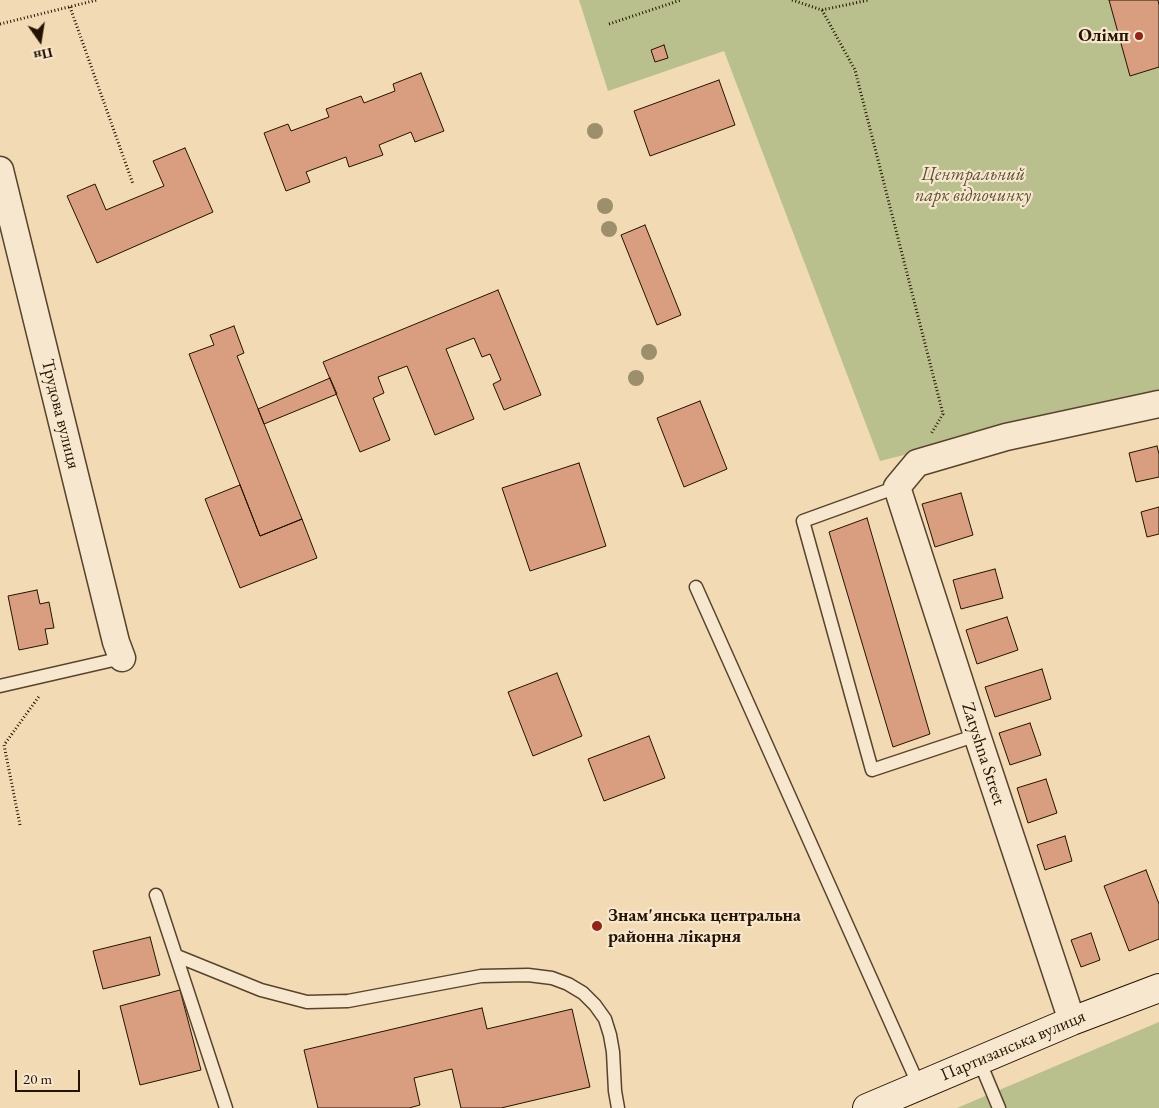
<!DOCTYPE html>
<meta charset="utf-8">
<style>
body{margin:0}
#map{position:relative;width:1159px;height:1108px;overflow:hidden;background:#f1dab4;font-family:"EB Garamond",serif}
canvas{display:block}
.north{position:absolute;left:15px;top:15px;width:50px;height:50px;-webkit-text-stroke:4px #f6e7ce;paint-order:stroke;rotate:167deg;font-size:14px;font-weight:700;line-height:20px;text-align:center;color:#251200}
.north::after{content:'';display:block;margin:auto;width:18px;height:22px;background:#251200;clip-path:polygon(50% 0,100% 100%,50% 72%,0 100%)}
.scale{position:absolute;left:15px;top:1070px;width:65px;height:22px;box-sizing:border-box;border:2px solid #251200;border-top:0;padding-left:6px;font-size:15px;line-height:18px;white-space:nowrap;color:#251200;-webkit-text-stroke:4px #f6e7ce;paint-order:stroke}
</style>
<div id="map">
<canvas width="1159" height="1108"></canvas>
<div class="north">Пн</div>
<div class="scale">20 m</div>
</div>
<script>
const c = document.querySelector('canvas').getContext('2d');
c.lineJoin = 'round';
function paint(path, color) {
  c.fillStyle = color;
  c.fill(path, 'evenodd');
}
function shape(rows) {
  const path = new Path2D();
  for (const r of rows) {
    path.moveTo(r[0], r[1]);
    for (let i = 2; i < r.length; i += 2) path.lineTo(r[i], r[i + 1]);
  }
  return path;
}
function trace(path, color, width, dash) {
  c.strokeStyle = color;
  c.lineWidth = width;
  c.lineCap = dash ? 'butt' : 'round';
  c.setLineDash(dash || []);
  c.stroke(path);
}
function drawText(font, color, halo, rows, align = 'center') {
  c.font = font + ' "EB Garamond",serif';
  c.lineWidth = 4.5;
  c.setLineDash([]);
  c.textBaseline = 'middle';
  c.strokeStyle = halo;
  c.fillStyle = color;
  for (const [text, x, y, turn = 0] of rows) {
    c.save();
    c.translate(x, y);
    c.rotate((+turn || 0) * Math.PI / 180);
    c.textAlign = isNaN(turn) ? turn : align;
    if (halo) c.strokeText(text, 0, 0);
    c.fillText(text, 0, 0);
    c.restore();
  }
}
paint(shape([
 [579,0,1159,0,1159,392,880,461,724,51,608,91],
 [1159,1022,1159,1108,957,1108]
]), '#bac08d');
const building = shape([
 [1109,0,1158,0,1159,5,1159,67,1130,76,1109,0],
 [664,45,668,58,655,62,651,50,664,45],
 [421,73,444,131,415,142,411,132,379,145,383,155,349,167,346,157,306,172,310,182,286,191,264,133,288,124,291,131,329,117,326,109,361,96,364,103,395,91,393,84,421,73],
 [719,80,735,125,650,156,634,111,719,80],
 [185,148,213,212,97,263,67,196,95,184,106,210,164,186,153,161,185,148],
 [645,225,681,315,657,325,621,235,645,225],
 [498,290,541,395,504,410,493,384,501,380,490,354,482,357,474,338,446,349,474,419,435,435,407,366,378,377,384,393,373,398,390,440,360,452,323,362,498,290],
 [234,326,244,353,237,356,302,519,260,536,189,354,214,345,210,335,234,326],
 [330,378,337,394,264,424,258,409,330,378],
 [700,401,727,469,684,487,657,418,700,401],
 [1157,446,1159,454,1159,477,1136,482,1129,453,1157,446],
 [579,463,606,546,530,571,502,488,579,463],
 [240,485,260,536,302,519,317,558,240,588,205,499,240,485],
 [961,493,973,535,935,547,922,504,961,493],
 [1159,507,1159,534,1147,537,1141,512,1159,507],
 [867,518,930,734,893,747,829,532,867,518],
 [995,569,1003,598,961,609,953,580,995,569],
 [37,590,40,604,49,602,54,628,45,629,48,644,19,650,8,596,37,590],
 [1007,617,1018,650,977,664,966,630,1007,617],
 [1042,669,1051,699,995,717,985,687,1042,669],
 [557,673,582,736,533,756,508,692,557,673],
 [1030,723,1041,755,1010,765,999,733,1030,723],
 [649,736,665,778,604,801,588,759,649,736],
 [1046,779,1057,813,1028,823,1017,788,1046,779],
 [1065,836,1072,861,1045,870,1037,845,1065,836],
 [1146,870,1159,904,1159,939,1129,951,1104,886,1146,870],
 [1091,933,1100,960,1081,967,1071,940,1091,933],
 [150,937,160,975,103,989,93,951,150,937],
 [180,990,201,1070,140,1085,120,1006,180,990],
 [482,1008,487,1029,572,1009,590,1087,501,1108,461,1108,452,1069,414,1078,420,1105,409,1108,318,1108,304,1050,482,1008]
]);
paint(building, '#d89e7f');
trace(building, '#251200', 1);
const lane = shape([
 [897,487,803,521,872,770,977,735],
 [696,587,919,1086],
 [0,686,122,658],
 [156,895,226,1108],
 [177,956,261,990,307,1002,348,1001,481,976,528,975,552,978,568,984,583,993,595,1005,605,1019,610,1035,613,1052,615,1091,618,1108],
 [979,1060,999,1108]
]);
const street = shape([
 [0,170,116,642,122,658],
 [1072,1021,977,735,897,487,917,463,1006,437,1159,404]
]);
const secondary = shape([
 [867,1108,1072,1021,1159,988]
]);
trace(lane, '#58442d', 15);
trace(street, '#58442d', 29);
trace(secondary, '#251200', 30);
trace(shape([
 [792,0,822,10,869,0],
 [70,7,133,184],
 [822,10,855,70,943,414,931,434],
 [0,24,97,0],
 [609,24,681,0],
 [20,825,4,745,40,695]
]), '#251200', 3, [1, 2.5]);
trace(lane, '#f6e7ce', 12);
trace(street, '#f6e7ce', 26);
trace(secondary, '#f6e7ce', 28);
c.fillStyle = '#9d8e6c';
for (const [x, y] of [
 [595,131],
 [605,206],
 [609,229],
 [649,352],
 [636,378]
]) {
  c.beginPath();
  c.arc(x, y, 8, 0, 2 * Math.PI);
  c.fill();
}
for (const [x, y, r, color] of [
 [1139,36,5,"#8f2418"],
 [597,926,6,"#8f2418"]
]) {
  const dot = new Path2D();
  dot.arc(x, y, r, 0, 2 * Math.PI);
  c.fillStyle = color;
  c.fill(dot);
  trace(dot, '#f6e7ce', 2);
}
drawText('bold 18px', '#251200', '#f6e7ce', [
 ["Олімп",1129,36],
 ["Знам'янська центральна",608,916,"left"],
 ["районна лікарня",608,937,"left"]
], 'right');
drawText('italic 18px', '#594f31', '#f6e7ce', [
 ["Центральний",973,175],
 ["парк відпочинку",973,196]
]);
drawText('18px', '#251200', '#f6e7ce', [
 ["Трудова вулиця",60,414,76],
 ["Zatyshna Street",983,754,72],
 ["Партизанська вулиця",1013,1046,-23]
]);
</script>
